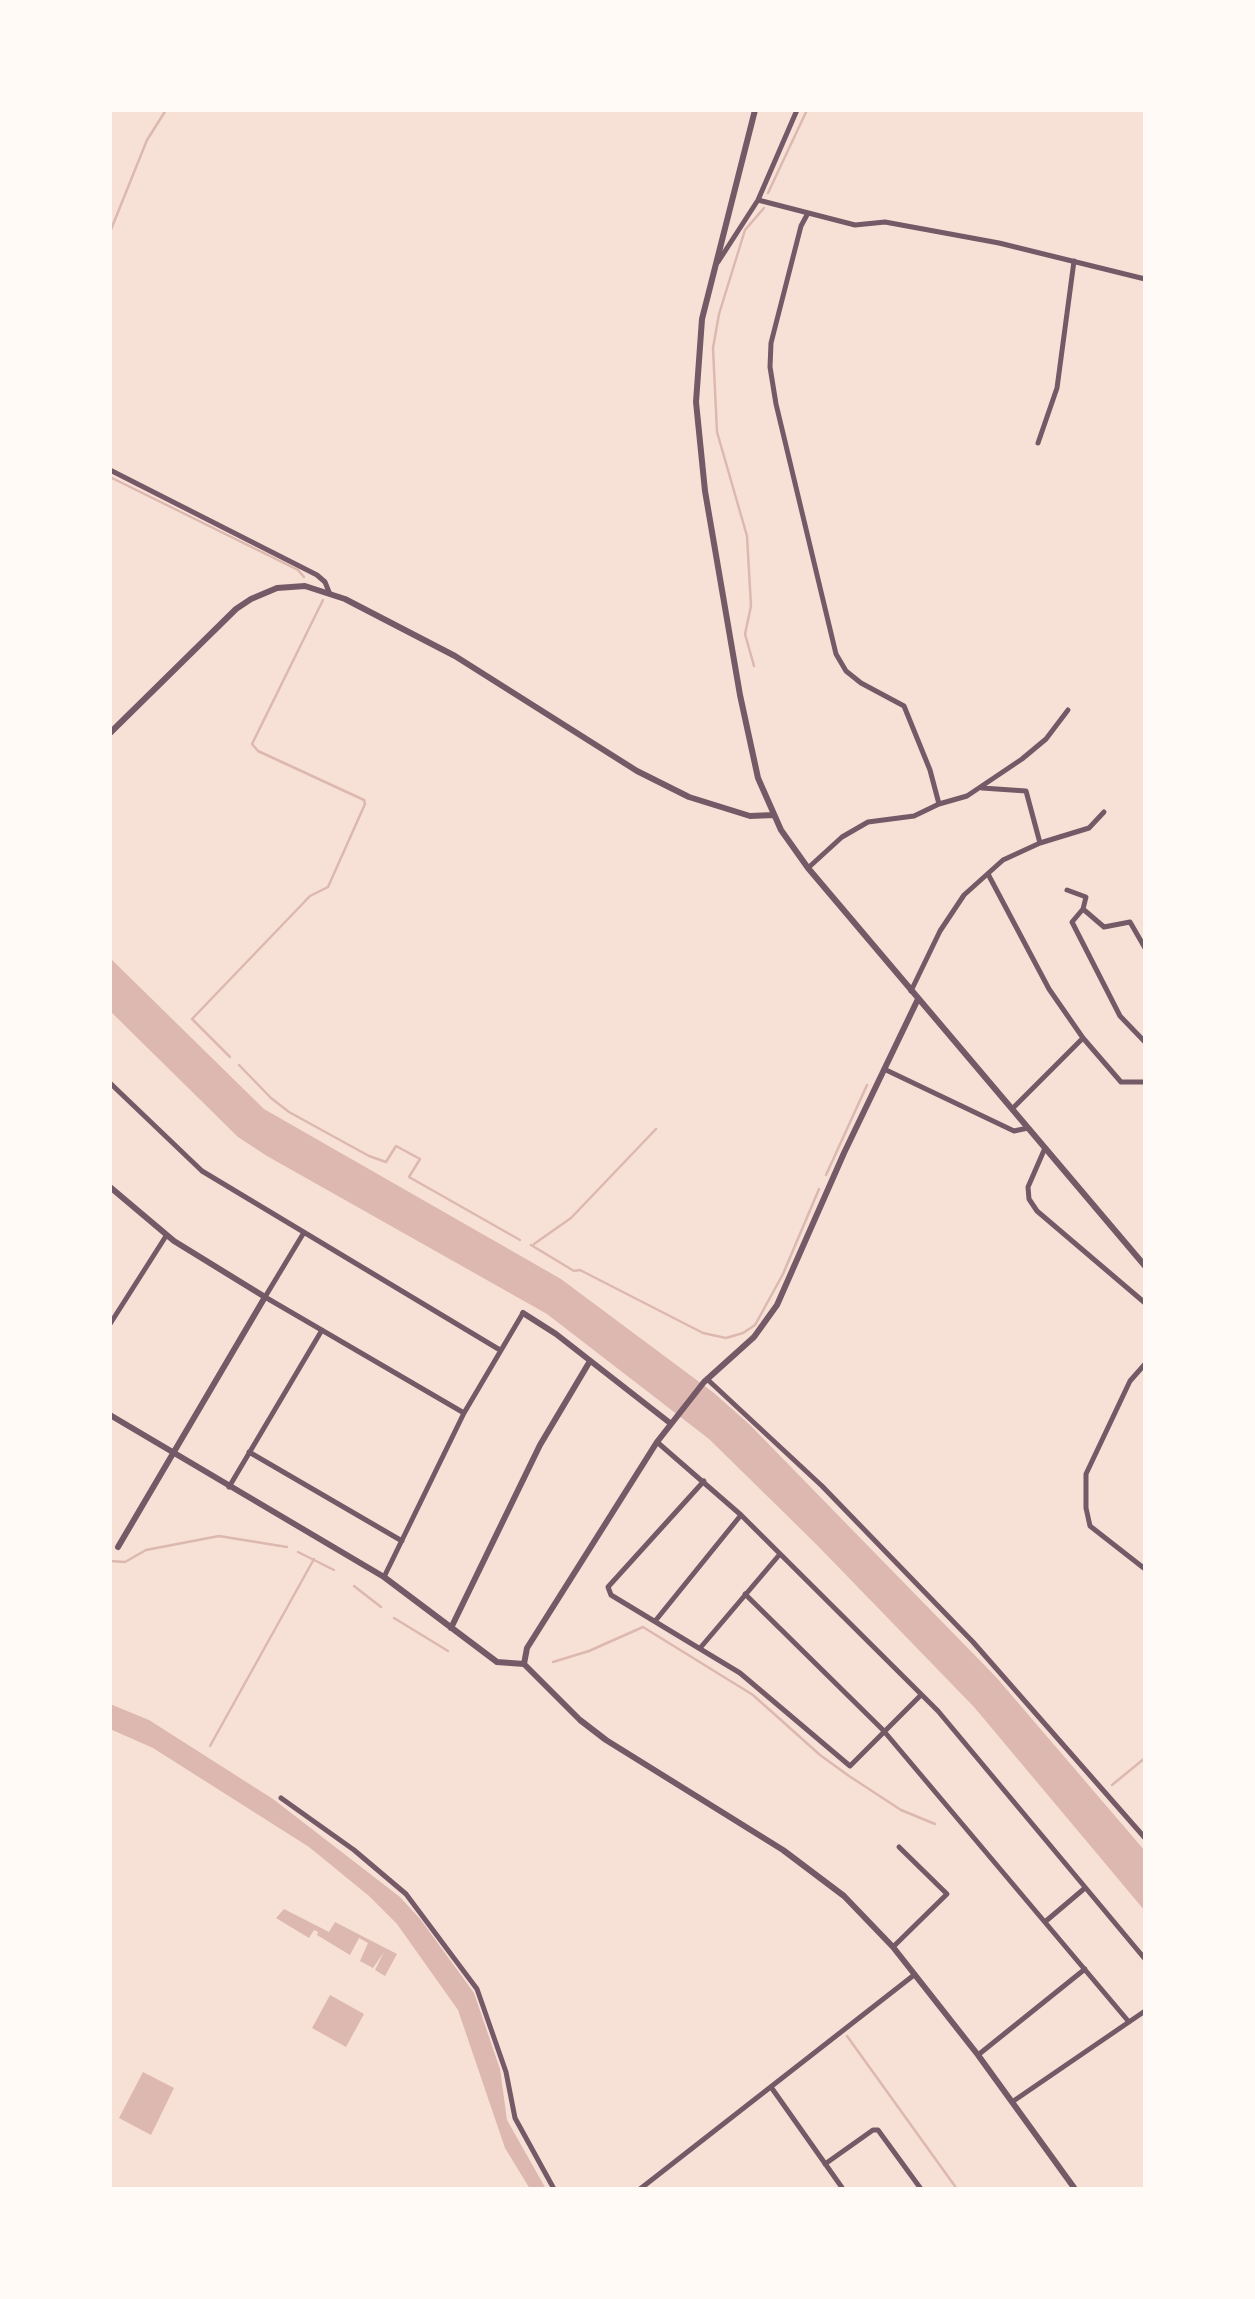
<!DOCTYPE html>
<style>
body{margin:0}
#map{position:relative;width:1255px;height:2299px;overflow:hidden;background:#f7e1d7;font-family:"PT Sans Narrow",sans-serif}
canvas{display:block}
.frame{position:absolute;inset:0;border:112px solid #fffaf5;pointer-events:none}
</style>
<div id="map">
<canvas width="1255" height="2299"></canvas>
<div class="frame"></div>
</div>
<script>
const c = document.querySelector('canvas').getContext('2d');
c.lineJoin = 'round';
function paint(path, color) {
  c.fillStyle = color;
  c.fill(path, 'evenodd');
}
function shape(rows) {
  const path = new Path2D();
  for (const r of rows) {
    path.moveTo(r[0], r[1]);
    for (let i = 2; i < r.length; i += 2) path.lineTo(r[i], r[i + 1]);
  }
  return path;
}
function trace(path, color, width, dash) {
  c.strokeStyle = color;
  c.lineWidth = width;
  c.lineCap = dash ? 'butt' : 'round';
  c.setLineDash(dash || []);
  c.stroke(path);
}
paint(shape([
 [110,958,264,1109,561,1279,714,1393,749,1424,996,1677,1145,1851,1145,1911,974,1707,816,1544,709,1439,547,1314,267,1156,238,1137,110,1011],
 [110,1704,149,1720,273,1799,400,1897,421,1920,474,1993,500,2069,507,2120,546,2189,530,2189,505,2148,458,2010,397,1924,369,1896,309,1847,153,1748,110,1729],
 [284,1909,329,1932,335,1922,397,1954,385,1976,375,1970,384,1952,373,1968,360,1961,368,1943,359,1938,350,1955,317,1935,318,1932,314,1930,309,1938,276,1918],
 [330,1995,364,2014,346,2047,312,2028],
 [143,2072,174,2088,151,2135,119,2118]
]), '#dcb8b0');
trace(shape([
 [768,193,807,110],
 [110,232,147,140,166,110],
 [110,477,298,570,304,577],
 [754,666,745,634,751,606,747,536,717,432,713,348,719,314,745,230,764,208],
 [230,1057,192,1019,310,896,328,887,365,804,364,800,258,751,252,744,323,600],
 [239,1065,271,1098,289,1112,369,1156,386,1162,396,1146,420,1159,409,1177,520,1240],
 [826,1175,867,1085],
 [534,1244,571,1218,656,1129],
 [531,1245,574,1271,580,1270,703,1333,726,1338,743,1333,755,1325,783,1274,819,1189],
 [298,1552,334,1570],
 [110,1561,125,1562,146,1550,219,1536,287,1547],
 [354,1586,381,1607],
 [394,1618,448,1651],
 [553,1662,589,1651,643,1627,753,1695,820,1755,849,1776,901,1810,935,1824],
 [210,1746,314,1559],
 [1112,1785,1145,1758],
 [847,2036,957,2189]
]), '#dcb8b0', 2.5);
trace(shape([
 [758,200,855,225,885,222,999,243,1145,279],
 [808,213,801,226,771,343,770,367,776,404,836,654,846,671,861,683,904,706,930,770,939,804],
 [718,262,758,200,797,110],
 [1038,443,1057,388,1074,261],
 [110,470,317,575,325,582,329,592],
 [982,788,1026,791,1040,843],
 [808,868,842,837,868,822,914,816,939,804,967,796,1022,759,1046,739,1068,710],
 [988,874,1049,989,1083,1038,1121,1082,1145,1082],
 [1067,890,1086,897,1083,909,1104,927,1130,922,1145,948],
 [1083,909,1072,922,1120,1016,1145,1042],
 [911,991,940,931,964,895,1003,860,1040,843,1089,828,1104,812],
 [884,1069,1014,1131,1028,1128],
 [110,1083,202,1171,500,1350],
 [1012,1109,1083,1038],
 [1045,1148,1028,1187,1029,1199,1037,1211,1145,1303],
 [303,1234,265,1297,464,1413],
 [110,1324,166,1236],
 [1145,1364,1130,1381,1086,1474,1086,1508,1090,1526,1145,1569],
 [707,1379,822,1486,973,1642,1145,1838],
 [657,1442,741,1515,938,1711,1145,1959],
 [249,1452,402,1541],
 [704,1481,608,1587,611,1595,740,1673,850,1766,921,1695],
 [229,1487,322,1330],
 [384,1577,464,1413,523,1313],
 [745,1594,883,1730,1129,2022],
 [656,1620,741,1515],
 [701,1647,780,1554],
 [281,1798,354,1850,406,1894,477,1989,506,2072,515,2118,554,2189],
 [1046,1921,1085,1888],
 [893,1947,947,1894,899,1847],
 [978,2055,1085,1969],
 [771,2087,843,2189],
 [1012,2102,1145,2011],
 [825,2164,873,2130,878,2130,921,2189],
 [640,2189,914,1975]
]), '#755966', 5);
trace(shape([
 [755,110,702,319,696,402,705,491,740,695,758,778,781,830,808,868,1145,1266],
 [110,733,236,609,251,599,277,588,305,586,345,599,455,656,637,771,689,797,750,816,774,815],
 [918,999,844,1153,777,1305,754,1337,704,1382,657,1442,527,1648,524,1664,580,1720,606,1740,783,1850,844,1896,893,1947,978,2055,1075,2189],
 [110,1187,174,1241,265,1297,118,1547],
 [523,1313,556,1334,670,1423],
 [110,1415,384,1577,497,1662,524,1664],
 [451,1628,540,1445,590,1361]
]), '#755966', 6);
</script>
